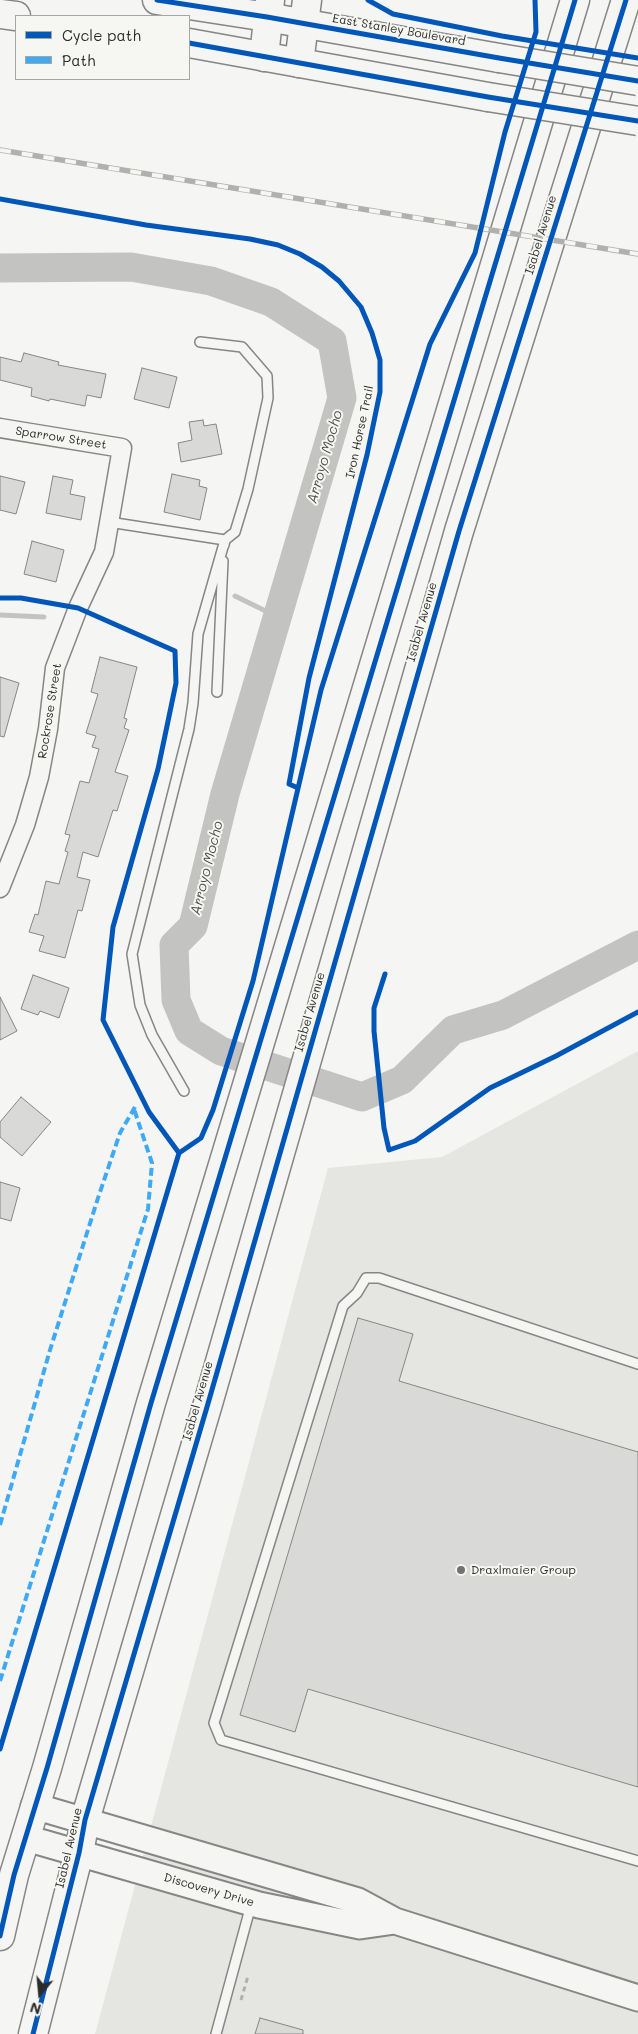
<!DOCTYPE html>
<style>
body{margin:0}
#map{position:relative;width:638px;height:2034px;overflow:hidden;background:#f5f5f3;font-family:Mali,sans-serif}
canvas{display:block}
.legend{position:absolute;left:15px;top:15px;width:175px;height:65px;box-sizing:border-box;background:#f6f6f2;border:1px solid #a5a5a2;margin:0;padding:6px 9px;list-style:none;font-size:15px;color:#2b2b2b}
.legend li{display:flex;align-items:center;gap:10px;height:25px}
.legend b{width:25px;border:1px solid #a5a5a2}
.north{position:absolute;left:15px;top:1969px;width:50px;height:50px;-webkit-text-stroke:4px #f6f6f2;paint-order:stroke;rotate:197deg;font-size:14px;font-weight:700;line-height:20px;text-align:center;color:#2b2b2b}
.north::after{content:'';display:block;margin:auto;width:18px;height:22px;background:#2b2b2b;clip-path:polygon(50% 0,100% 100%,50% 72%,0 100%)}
</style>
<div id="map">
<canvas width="638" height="2034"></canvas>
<ul class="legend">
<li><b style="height:6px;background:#0057b8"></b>Cycle path</li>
<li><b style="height:6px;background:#3fa9f5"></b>Path</li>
</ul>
<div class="north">N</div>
</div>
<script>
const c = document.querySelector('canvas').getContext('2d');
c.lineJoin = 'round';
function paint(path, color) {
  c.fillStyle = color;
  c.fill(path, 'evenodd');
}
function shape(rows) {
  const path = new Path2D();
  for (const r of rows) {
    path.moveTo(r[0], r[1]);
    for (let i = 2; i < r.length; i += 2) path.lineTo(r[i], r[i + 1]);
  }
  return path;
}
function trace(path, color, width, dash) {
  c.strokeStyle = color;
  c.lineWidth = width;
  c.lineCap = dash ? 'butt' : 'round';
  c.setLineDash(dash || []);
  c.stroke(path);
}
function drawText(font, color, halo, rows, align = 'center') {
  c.font = font + ' Mali,sans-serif';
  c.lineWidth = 4;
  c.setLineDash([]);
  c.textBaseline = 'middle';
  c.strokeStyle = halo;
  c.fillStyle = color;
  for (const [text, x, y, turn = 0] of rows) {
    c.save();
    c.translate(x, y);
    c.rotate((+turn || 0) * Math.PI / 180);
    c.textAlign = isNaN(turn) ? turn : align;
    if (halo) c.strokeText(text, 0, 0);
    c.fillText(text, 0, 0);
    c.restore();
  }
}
paint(shape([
 [638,1051,638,2034,95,2034,328,1168,442,1157]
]), '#e5e5e2');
trace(shape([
 [235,596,278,617],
 [0,615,44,617]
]), '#c3c3c1', 5);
trace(shape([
 [0,268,131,267,211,281,271,302,332,341,342,398,225,794,193,926,174,945,176,1000,189,1031,221,1051,362,1097,402,1080,453,1030,503,1015,638,945]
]), '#c3c3c1', 29);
const building = shape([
 [24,353,59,362,58,365,106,374,101,398,87,395,85,406,50,399,49,401,31,396,32,388,0,380,0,357,21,362,24,353],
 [142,368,177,377,169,408,134,399,142,368],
 [203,420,204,426,216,424,222,454,181,462,178,443,192,440,189,422,203,420],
 [172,474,200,480,199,486,207,488,200,520,164,512,172,474],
 [0,476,25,482,16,514,0,510,0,476],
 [53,476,73,480,70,494,85,497,81,520,46,513,53,476],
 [32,541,64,550,56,582,24,574,32,541],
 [100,657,137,667,124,718,127,719,124,728,129,730,115,772,128,776,117,811,113,810,98,857,83,852,77,877,90,880,82,911,78,910,65,958,39,951,44,936,29,932,35,914,38,915,46,881,59,884,68,852,65,851,70,835,65,834,80,781,89,783,99,749,92,747,96,736,86,733,98,694,91,692,100,657],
 [0,677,19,683,4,737,0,736,0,677],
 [33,975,69,988,59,1018,40,1011,38,1015,21,1009,33,975],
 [0,997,17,1031,0,1040,0,997],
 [21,1097,51,1122,22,1156,0,1137,0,1122,21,1097],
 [0,1182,20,1188,11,1221,0,1218,0,1182],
 [358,1318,413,1334,399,1381,638,1452,638,1787,308,1689,295,1732,240,1715,358,1318],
 [260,2018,303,2030,303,2034,255,2034,260,2018]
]);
paint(building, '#d9d9d8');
trace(building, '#868685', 1);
const lane = shape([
 [109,522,225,540,224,545],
 [217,692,223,561],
 [184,1091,152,1035,140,1005,132,954,189,729,193,703,198,634,225,540,235,532,248,489,268,398,267,376,242,347,200,342],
 [638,1364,379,1278,366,1278,357,1293,343,1306,214,1723,221,1740,638,1861],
 [216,2034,251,1905]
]);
const street = shape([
 [0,428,122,448,104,552,78,608,55,668,48,729,39,777,25,825,0,888]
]);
const secondary = shape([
 [34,1806,358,1901,395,1921,638,1998],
 [26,1838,259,1905,360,1926,395,1921]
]);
const primary = shape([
 [157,0,267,17,499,58],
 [0,14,16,16],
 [189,43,488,97]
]);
const highway = shape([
 [264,57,270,0],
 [299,63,307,0],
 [0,1936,14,1875,47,1768,151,1403,575,0],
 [33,2034,79,1853,85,1820,207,1407,459,531,626,0]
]);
trace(lane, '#868685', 12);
trace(street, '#868685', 21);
trace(secondary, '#868685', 29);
trace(primary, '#868685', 31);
trace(highway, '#868685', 31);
trace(shape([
 [241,2000,248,1976]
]), '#b0b0af', 3, [5, 4]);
trace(lane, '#f5f5f3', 9);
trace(street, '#f5f5f3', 18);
trace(secondary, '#f5f5f3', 25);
trace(primary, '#f5f5f3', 28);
trace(highway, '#f5f5f3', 28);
const rail = shape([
 [0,150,638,254]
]);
trace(rail, '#b0b0af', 5.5);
trace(rail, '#f6f6f2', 4, [11]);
const primaryBridge = shape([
 [499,58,638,81],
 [488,97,638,121]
]);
trace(primaryBridge, '#868685', 31, []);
trace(primaryBridge, '#f5f5f3', 28);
trace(shape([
 [0,1525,50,1350,98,1198,120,1133,135,1107],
 [0,1681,148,1209,152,1163,134,1109]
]), '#3fa9f5', 4, [8, 4]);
trace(shape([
 [157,0,267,17,499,58,638,81],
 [368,0,393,14,502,36,638,58],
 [189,43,488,97,638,121],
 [0,199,146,225,250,239,278,245,300,254,322,267,339,281,361,307,372,333,380,360,380,392,367,455,309,678,289,784,298,788],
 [0,598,21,598,78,608,175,651,176,683,158,769,113,927,103,1020,149,1112,179,1153],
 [385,974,374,1008,374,1031,384,1128,389,1150,415,1141,490,1088,556,1056,638,1012],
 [0,1749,179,1153,201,1138,213,1110,253,981,321,690,430,344,475,253,505,132,536,32,535,0],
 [0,1936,14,1875,47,1768,151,1403,575,0],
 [33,2034,79,1853,85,1820,207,1407,459,531,626,0]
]), '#0057b8', 5);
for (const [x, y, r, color] of [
 [461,1570,5,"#727271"]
]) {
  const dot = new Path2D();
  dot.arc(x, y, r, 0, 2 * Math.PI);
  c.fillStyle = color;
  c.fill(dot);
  trace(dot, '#f6f6f2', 2);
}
drawText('12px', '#2b2b2b', '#f6f6f2', [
 ["East Stanley Boulevard",399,30,10],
 ["Isabel Avenue",541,235,-73],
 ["Iron Horse Trail",360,432,-78],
 ["Sparrow Street",61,438,9],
 ["Isabel Avenue",422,622,-74],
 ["Rockrose Street",50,711,-81],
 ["Isabel Avenue",310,1012,-74],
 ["Isabel Avenue",198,1401,-74],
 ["Isabel Avenue",69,1848,-77],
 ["Discovery Drive",209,1890,16]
]);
drawText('12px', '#2b2b2b', '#f6f6f2', [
 ["Draxlmaier Group",471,1570]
], 'left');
drawText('italic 14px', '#525251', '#f6f6f2', [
 ["Arroyo Mocho",325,457,-74],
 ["Arroyo Mocho",207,868,-76]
]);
</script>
